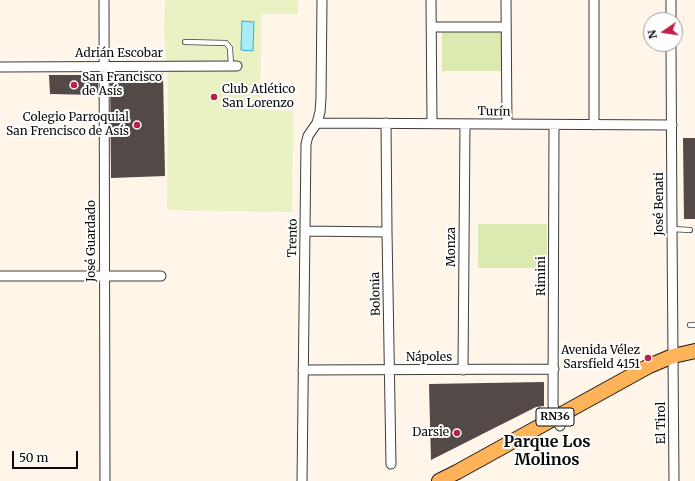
<!DOCTYPE html>
<meta charset="utf-8">
<style>
body{margin:0}
#map{position:relative;width:695px;height:481px;overflow:hidden;background:#fff5e8;font-family:Merriweather,serif}
canvas{display:block}
.north{position:absolute;left:643px;top:12px;width:40px;height:40px;box-sizing:border-box;background:#fff;border:1px solid #9d9d9d;border-radius:50%;rotate:257deg;font-size:11px;font-weight:700;line-height:16px;text-align:center;color:#0a0a0a}
.north::after{content:'';display:block;margin:auto;width:14px;height:18px;background:#be1e47;clip-path:polygon(50% 0,100% 100%,50% 72%,0 100%)}
.scale{position:absolute;left:12px;top:451px;width:66px;height:18px;box-sizing:border-box;border:2px solid #0a0a0a;border-top:0;padding-left:5px;font-size:12px;line-height:14px;white-space:nowrap;color:#0a0a0a;-webkit-text-stroke:3px #fff;paint-order:stroke}
</style>
<div id="map">
<canvas width="695" height="481"></canvas>
<div class="north">N</div>
<div class="scale">50 m</div>
</div>
<script>
const c = document.querySelector('canvas').getContext('2d');
c.lineJoin = 'round';
function paint(path, color) {
  c.fillStyle = color;
  c.fill(path, 'evenodd');
}
function shape(rows) {
  const path = new Path2D();
  for (const r of rows) {
    path.moveTo(r[0], r[1]);
    for (let i = 2; i < r.length; i += 2) path.lineTo(r[i], r[i + 1]);
  }
  return path;
}
function trace(path, color, width, dash) {
  c.strokeStyle = color;
  c.lineWidth = width;
  c.lineCap = dash ? 'butt' : 'round';
  c.setLineDash(dash || []);
  c.stroke(path);
}
function drawText(font, color, halo, rows, align = 'center') {
  c.font = font + ' Merriweather,serif';
  c.lineWidth = 4;
  c.setLineDash([]);
  c.textBaseline = 'middle';
  c.strokeStyle = halo;
  c.fillStyle = color;
  for (const [text, x, y, turn = 0] of rows) {
    c.save();
    c.translate(x, y);
    c.rotate((+turn || 0) * Math.PI / 180);
    c.textAlign = isNaN(turn) ? turn : align;
    if (halo) c.strokeText(text, 0, 0);
    c.fillText(text, 0, 0);
    c.restore();
  }
}
paint(shape([
 [442,29,504,29,504,71,442,71],
 [478,224,547,224,547,268,478,268]
]), '#daeab1');
paint(shape([
 [165,0,298,0,298,14,261,14,260,110,293,111,292,212,167,210,168,83,164,32]
]), '#eaf1c3');
const water = shape([
 [242,21,254,22,253,51,241,50,242,21]
]);
paint(water, '#aaebf8');
trace(water, '#2fb3d2', 1);
paint(shape([
 [163,73,165,176,111,178,110,74],
 [49,75,98,75,98,95,50,94],
 [683,138,695,138,695,219,684,219],
 [544,382,544,406,536,407,431,460,429,384]
]), '#534946');
const lane = shape([
 [185,42,226,43,230,48,231,66],
 [672,229,690,230],
 [690,325,695,325]
]);
const street = shape([
 [104,0,105,481],
 [431,0,432,123],
 [506,0,507,124],
 [594,0,594,125],
 [671,0,671,20],
 [432,27,506,27],
 [671,44,672,229,674,481],
 [0,67,237,66],
 [317,123,672,125],
 [386,123,387,232,391,464],
 [554,125,553,405,556,417,560,426],
 [305,231,387,232],
 [0,276,161,276],
 [303,370,554,369],
 [463,370,465,124],
 [302,481,306,144,308,136,317,123,320,112,321,98,322,0]
]);
const primary = shape([
 [439,481,457,472,649,366,673,356,695,351]
]);
trace(lane, '#3d3d3d', 6);
trace(street, '#3d3d3d', 11);
trace(primary, '#1b1b1b', 16);
trace(lane, '#fff', 4.5);
trace(street, '#fff', 9);
trace(primary, '#feb358', 14);
for (const [x, y, r, color] of [
 [74,85,4,"#be1e47"],
 [214,97,4,"#be1e47"],
 [137,125,4,"#be1e47"],
 [648,358,4,"#be1e47"],
 [457,433,4,"#be1e47"]
]) {
  const dot = new Path2D();
  dot.arc(x, y, r, 0, 2 * Math.PI);
  c.fillStyle = color;
  c.fill(dot);
  trace(dot, '#fff', 1.5);
}
for (const [x, y, w] of [
 [555,417,38]
]) {
  const box = new Path2D();
  box.roundRect(x - w / 2, y - 9, w, 18, 3);
  c.fillStyle = '#fff';
  c.fill(box);
  trace(box, '#0a0a0a', 1);
}
drawText('bold 11px', '#0a0a0a', null, [
 ["RN36",555,417]
]);
drawText('12px', '#0a0a0a', '#fff', [
 ["Adrián Escobar",119,54],
 ["Turín",494,112,1],
 ["José Benati",660,204,-90],
 ["Trento",293,238,-89],
 ["José Guardado",92,241,-90],
 ["Monza",452,247,-90],
 ["Rimini",542,276,-90],
 ["Bolonia",376,294,-91],
 ["Nápoles",429,358],
 ["El Tirol",662,423,-90]
]);
drawText('12px', '#0a0a0a', '#fff', [
 ["San Francisco",82,78,"left"],
 ["de Asís",82,92,"left"],
 ["Club Atlético",222,90,"left"],
 ["San Lorenzo",222,104,"left"],
 ["Colegio Parroquial",129,118],
 ["San Frencisco de Asís",129,132],
 ["Avenida Vélez",640,351],
 ["Sarsfield 4151",640,365],
 ["Darsie",449,433]
], 'right');
drawText('bold 16px', '#0a0a0a', '#fff', [
 ["Parque Los",547,442],
 ["Molinos",547,460]
]);
</script>
